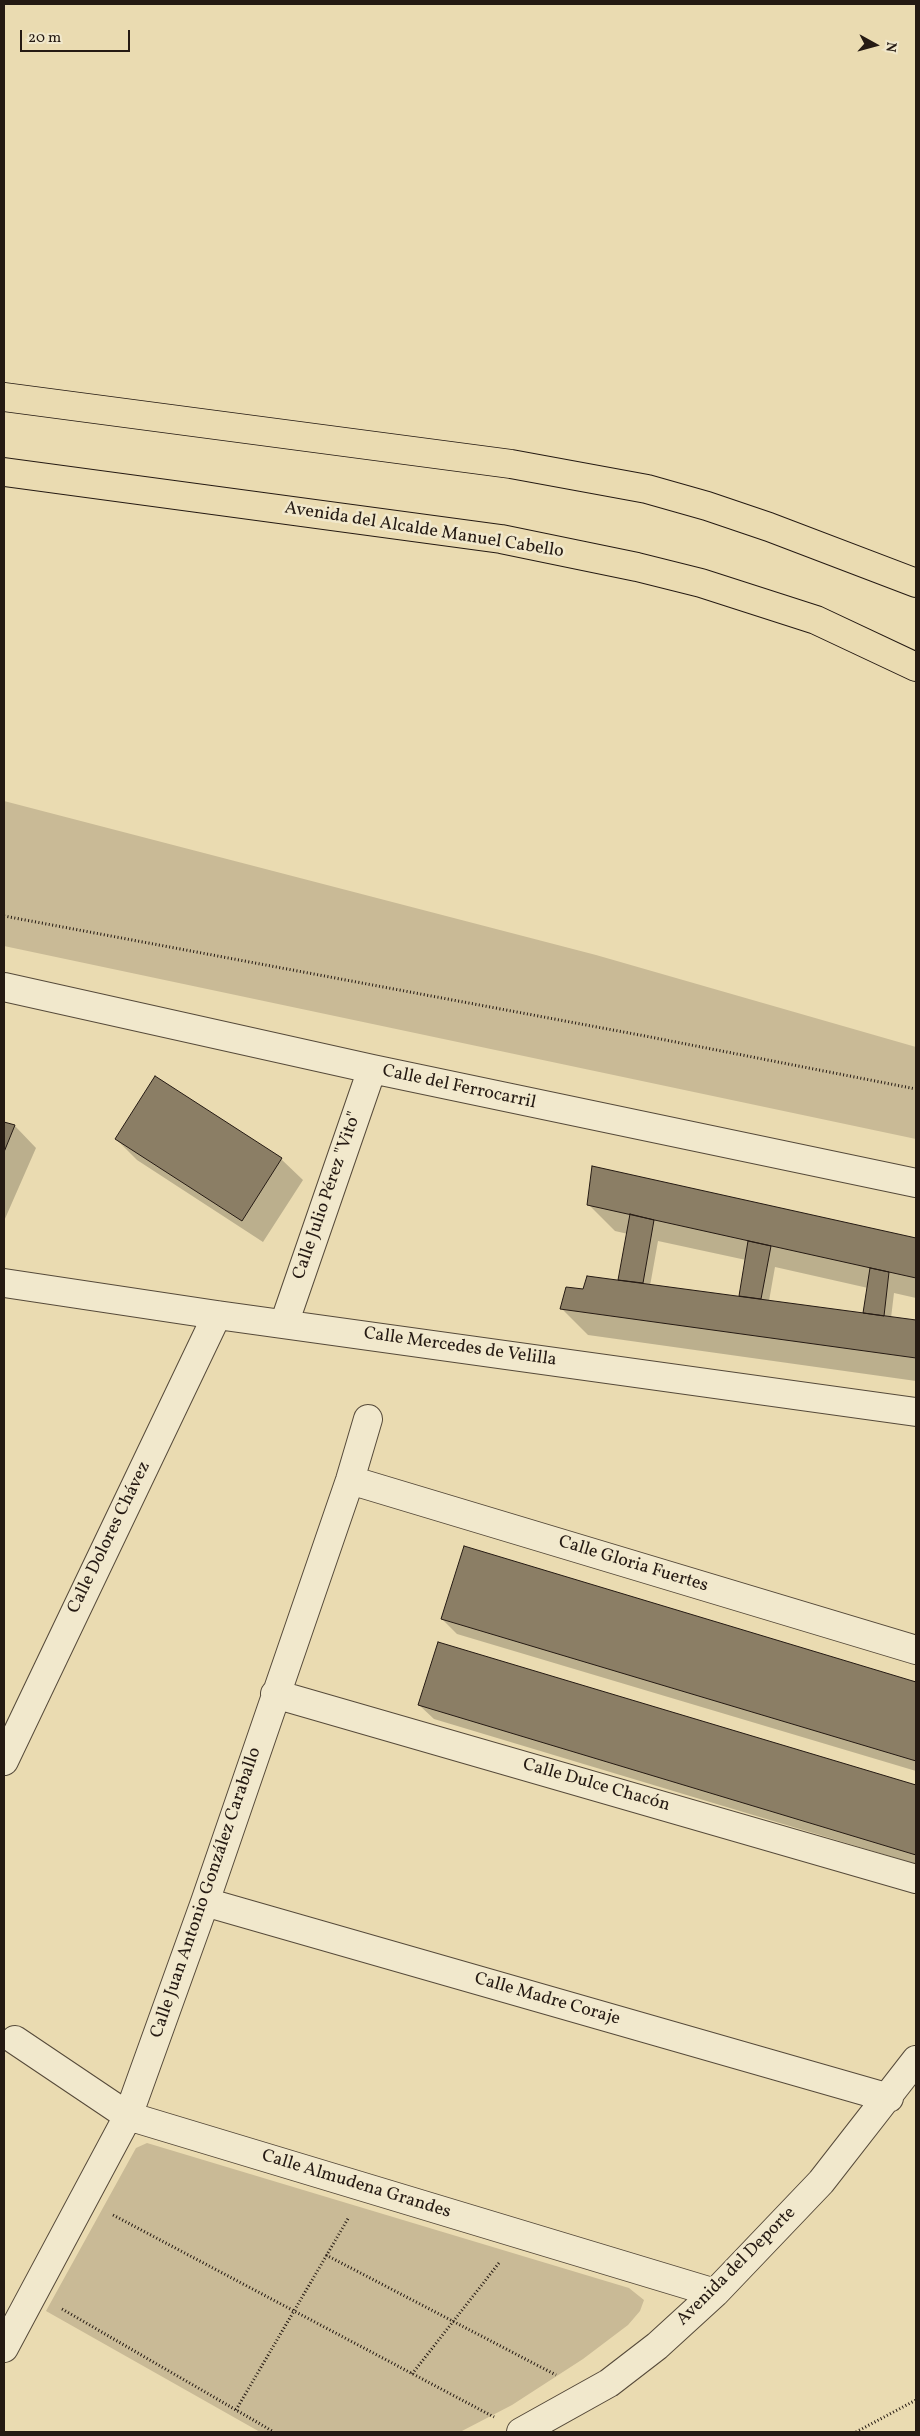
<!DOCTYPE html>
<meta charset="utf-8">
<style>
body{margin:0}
#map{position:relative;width:920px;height:2436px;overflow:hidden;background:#eadbb1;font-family:Vollkorn,serif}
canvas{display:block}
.frame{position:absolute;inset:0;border:5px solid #251a13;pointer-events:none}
.north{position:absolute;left:850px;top:20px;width:50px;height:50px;-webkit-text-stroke:4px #f1e8cc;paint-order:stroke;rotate:97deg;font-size:14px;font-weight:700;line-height:20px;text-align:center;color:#251a13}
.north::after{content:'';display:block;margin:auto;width:18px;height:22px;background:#251a13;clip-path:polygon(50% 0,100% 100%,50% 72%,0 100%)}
.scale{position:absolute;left:20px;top:30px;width:110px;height:22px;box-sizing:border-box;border:2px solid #251a13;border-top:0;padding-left:6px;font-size:15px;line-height:18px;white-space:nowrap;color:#251a13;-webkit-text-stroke:4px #f1e8cc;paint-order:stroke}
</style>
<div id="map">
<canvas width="920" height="2436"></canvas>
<div class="frame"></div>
<div class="north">N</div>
<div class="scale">20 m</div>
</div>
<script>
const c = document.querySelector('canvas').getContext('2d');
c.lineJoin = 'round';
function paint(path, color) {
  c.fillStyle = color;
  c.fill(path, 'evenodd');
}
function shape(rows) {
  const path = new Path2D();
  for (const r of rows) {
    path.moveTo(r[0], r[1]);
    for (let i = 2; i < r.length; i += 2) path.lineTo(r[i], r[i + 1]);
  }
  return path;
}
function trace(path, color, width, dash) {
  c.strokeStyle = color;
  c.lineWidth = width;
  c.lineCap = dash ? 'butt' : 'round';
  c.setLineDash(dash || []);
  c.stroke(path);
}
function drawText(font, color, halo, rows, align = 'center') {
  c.font = font + ' Vollkorn,serif';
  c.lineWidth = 5;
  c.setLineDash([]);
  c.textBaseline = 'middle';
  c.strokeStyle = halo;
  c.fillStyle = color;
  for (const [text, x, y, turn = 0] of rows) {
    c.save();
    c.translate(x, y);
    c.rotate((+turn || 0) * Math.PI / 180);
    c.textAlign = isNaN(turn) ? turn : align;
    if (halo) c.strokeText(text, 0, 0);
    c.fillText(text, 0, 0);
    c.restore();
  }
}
paint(shape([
 [4,801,596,955,916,1047,916,1139,4,946],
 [147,2143,629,2288,644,2300,640,2311,628,2325,583,2359,512,2405,460,2432,260,2432,46,2311,136,2148]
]), '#c9ba96');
paint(shape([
 [4,1123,15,1126,36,1148,4,1221],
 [116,1139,281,1159,303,1180,263,1242,137,1160],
 [593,1168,916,1239,916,1298,894,1293,891,1318,916,1321,916,1381,588,1335,561,1308,584,1290,619,1281,628,1234,615,1231,588,1204],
 [658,1241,746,1260,741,1296,743,1298,650,1286],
 [775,1267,868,1288,864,1314,769,1301],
 [465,1547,916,1683,916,1771,457,1634,442,1619],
 [439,1643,916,1786,916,1864,434,1719,419,1705]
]), '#0003');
const building = shape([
 [155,1076,282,1158,242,1221,115,1139,155,1076],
 [4,1122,15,1125,4,1152,4,1122],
 [592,1166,916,1238,916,1278,587,1205,592,1166],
 [630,1214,654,1220,643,1283,618,1280,630,1214],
 [748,1241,771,1246,761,1299,739,1296,748,1241],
 [870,1268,889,1272,884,1316,863,1313,870,1268],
 [587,1276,916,1320,916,1358,560,1309,566,1287,583,1289,587,1276],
 [464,1546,916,1682,916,1761,441,1619,464,1546],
 [438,1642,916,1785,916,1855,418,1705,438,1642]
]);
paint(building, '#8b7e65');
trace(building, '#251a13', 1);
const minor = shape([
 [4,987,372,1069,916,1183],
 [4,1283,217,1315,916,1412],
 [284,1324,372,1069],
 [350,1480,916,1650],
 [275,1694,916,1879],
 [4,1761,217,1315],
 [205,1902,889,2098],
 [15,2040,128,2116,715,2293],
 [4,2348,128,2116,205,1902,350,1480,368,1419],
 [521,2432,609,2383,657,2346,715,2293,821,2182,916,2060]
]);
const major = shape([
 [4,397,511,464,647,489,707,506,769,527,916,583],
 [4,472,501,539,637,567,701,583,816,620,916,667]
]);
trace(minor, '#564a3a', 30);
trace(major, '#251a13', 30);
trace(shape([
 [4,916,645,1036,916,1089],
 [113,2215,494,2417],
 [326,2255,556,2375],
 [62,2309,274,2432],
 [412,2374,499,2263],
 [236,2410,349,2217],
 [856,2432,916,2400]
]), '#251a13', 3, [1, 2.5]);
trace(minor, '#f1e8cc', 28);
trace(major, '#eadbb1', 28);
drawText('18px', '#251a13', '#f1e8cc', [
 ["Avenida del Alcalde Manuel Cabello",424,531,9],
 ["Calle del Ferrocarril",459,1088,12],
 ["Calle Julio Pérez \"Vito\"",328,1196,-71],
 ["Calle Mercedes de Velilla",460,1348,8],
 ["Calle Dolores Chávez",110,1538,-64],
 ["Calle Gloria Fuertes",633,1565,17],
 ["Calle Dulce Chacón",596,1786,16],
 ["Calle Juan Antonio González Caraballo",207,1893,-71],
 ["Calle Madre Coraje",547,2000,16],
 ["Calle Almudena Grandes",356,2185,17],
 ["Avenida del Deporte",737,2267,-45]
]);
</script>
